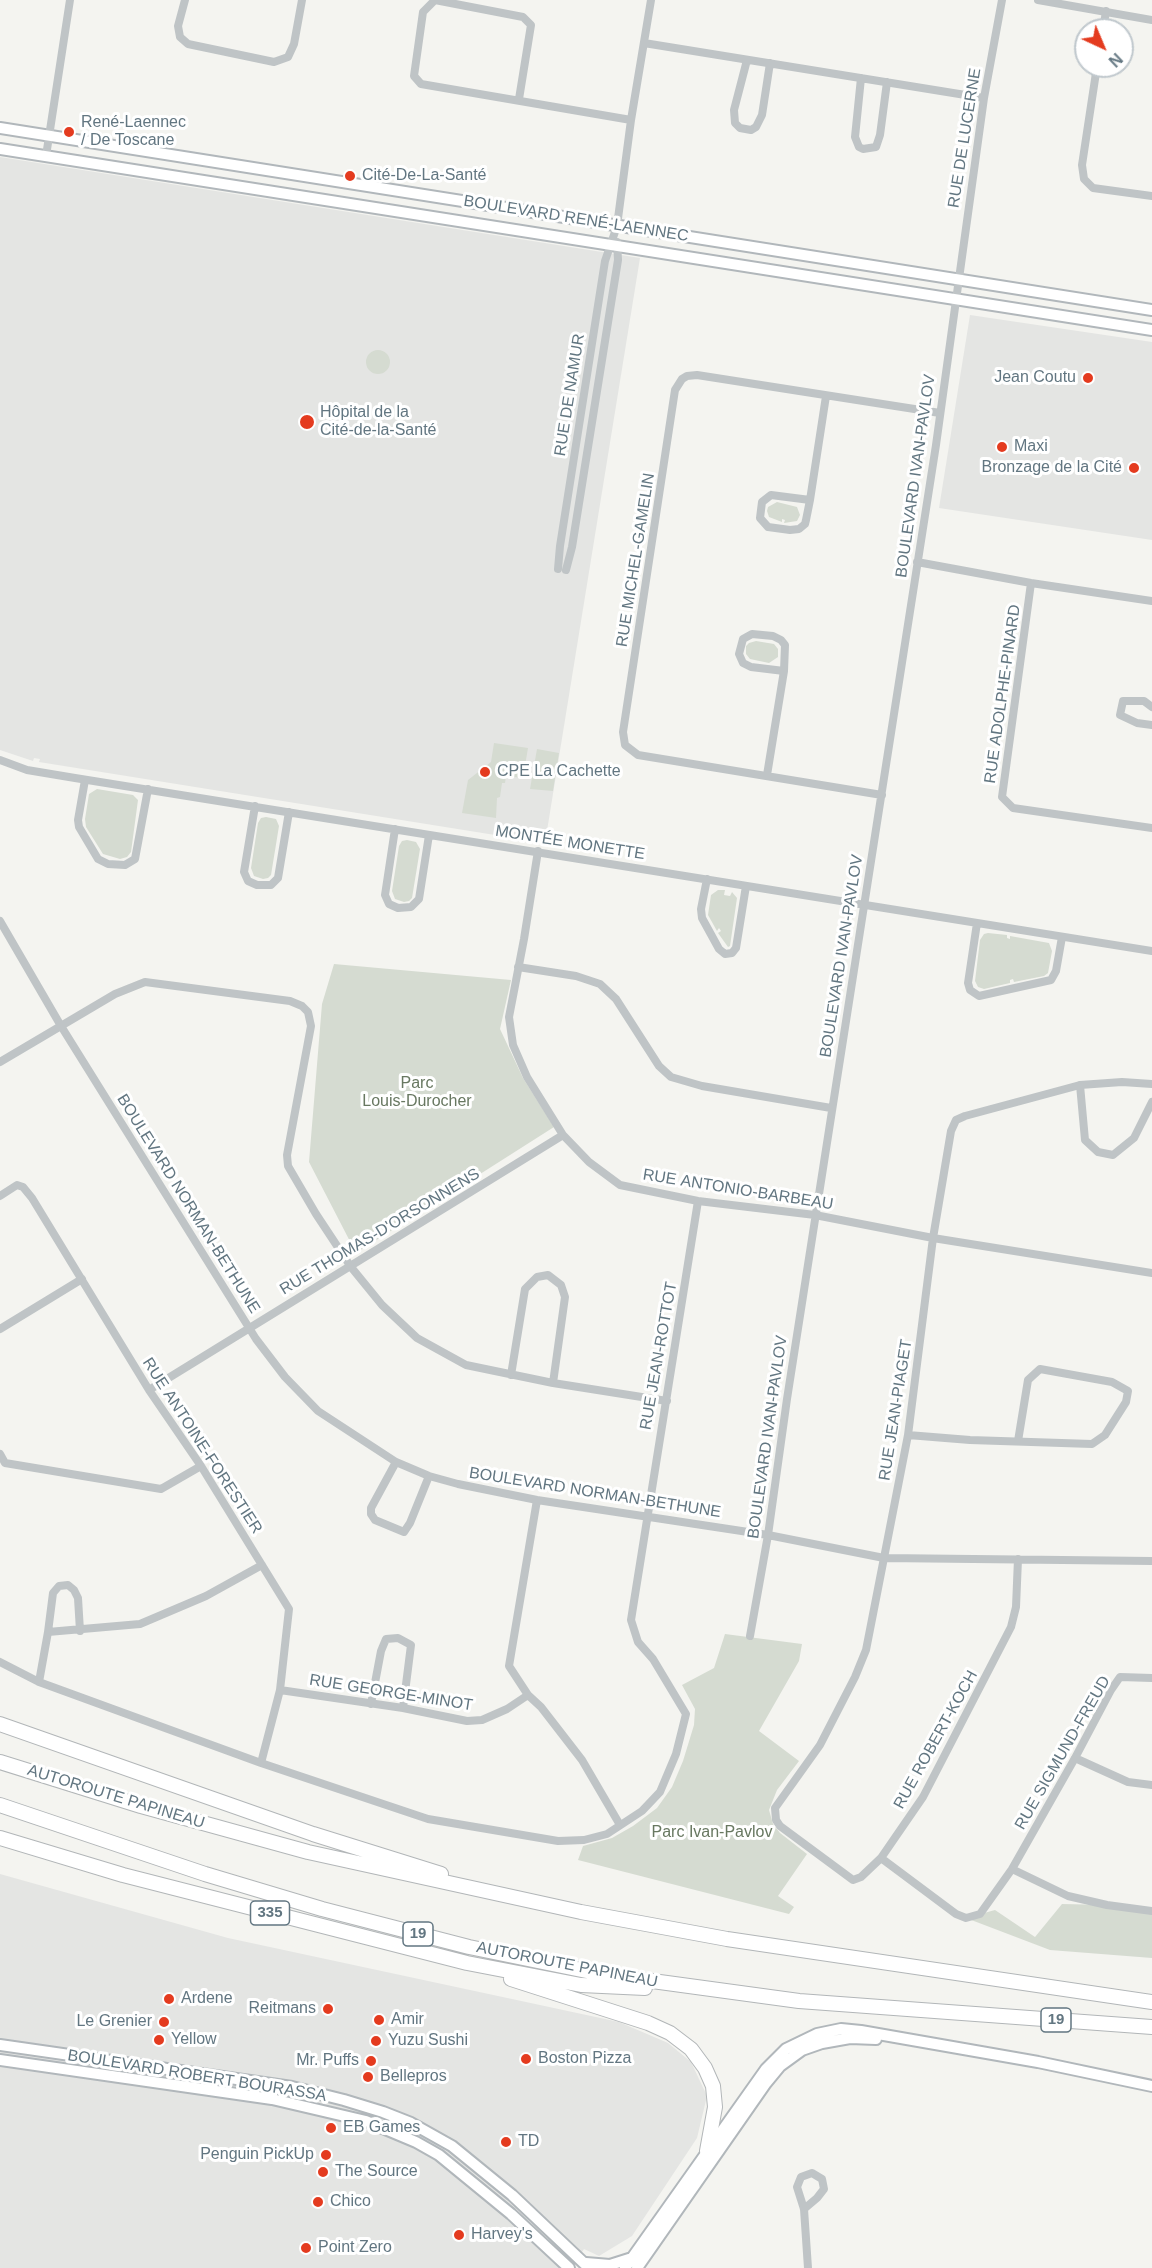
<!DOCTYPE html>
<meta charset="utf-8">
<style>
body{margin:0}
#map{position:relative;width:1152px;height:2268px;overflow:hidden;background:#f4f4f0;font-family:Arial,sans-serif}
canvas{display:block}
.north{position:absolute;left:1074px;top:18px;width:60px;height:60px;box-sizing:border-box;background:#fff;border:2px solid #c0c8cd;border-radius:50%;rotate:136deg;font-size:16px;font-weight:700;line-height:24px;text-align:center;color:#627681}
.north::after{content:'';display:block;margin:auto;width:21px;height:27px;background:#e43b1f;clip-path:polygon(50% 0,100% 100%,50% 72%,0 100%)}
</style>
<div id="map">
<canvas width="1152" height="2268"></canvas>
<div class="north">N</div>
</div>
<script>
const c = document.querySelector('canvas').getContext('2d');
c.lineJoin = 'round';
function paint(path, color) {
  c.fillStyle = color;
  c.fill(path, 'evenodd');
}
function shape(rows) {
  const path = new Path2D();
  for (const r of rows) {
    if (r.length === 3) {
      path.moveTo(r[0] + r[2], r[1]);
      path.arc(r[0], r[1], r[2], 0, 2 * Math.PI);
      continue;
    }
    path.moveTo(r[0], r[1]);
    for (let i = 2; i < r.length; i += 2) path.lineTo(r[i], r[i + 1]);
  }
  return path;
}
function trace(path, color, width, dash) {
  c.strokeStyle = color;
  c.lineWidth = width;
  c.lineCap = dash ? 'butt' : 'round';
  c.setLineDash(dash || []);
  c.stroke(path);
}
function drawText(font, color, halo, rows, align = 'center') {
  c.font = font + ' Arial,sans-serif';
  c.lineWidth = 6;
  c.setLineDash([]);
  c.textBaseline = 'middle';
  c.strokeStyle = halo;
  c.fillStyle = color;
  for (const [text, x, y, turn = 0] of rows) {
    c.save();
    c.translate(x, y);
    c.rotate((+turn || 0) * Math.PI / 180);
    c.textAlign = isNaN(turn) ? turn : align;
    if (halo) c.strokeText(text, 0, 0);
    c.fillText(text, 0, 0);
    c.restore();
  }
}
paint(shape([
 [0,157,640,258,545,843,39,762,40,759,34,758,33,761,0,750],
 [970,315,1152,342,1152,540,939,508],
 [0,1874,228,1938,619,2022,668,2043,691,2062,707,2096,697,2138,632,2236,599,2256,584,2249,572,2268,0,2268]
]), '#e4e5e3');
paint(shape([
 [378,362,12],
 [777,502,797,507,800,515,797,521,784,523,785,520,782,519,782,522,769,517,767,511,768,507],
 [756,641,774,644,778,649,778,657,769,663,750,659,746,654,746,646,749,643],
 [494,743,528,748,523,778,506,776,505,783,502,783,500,797,497,798,496,818,462,813,468,780,491,762],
 [537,749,559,753,553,791,530,789],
 [97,789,133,795,138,800,131,852,127,857,120,859,103,854,86,827,85,819,89,794],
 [266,817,276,819,279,826,271,875,268,878,263,879,254,876,251,868,258,823,261,818],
 [407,840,416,842,420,849,412,898,409,901,404,902,395,899,392,891,399,846,402,841],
 [718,890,725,890,724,895,730,896,732,892,737,898,730,946,728,947,718,933,721,931,719,928,717,931,708,915,711,895],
 [988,933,1007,935,1007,938,1010,939,1010,936,1049,943,1052,951,1048,973,1044,976,1014,982,1013,979,1010,980,1010,983,984,989,978,987,975,981,980,940,984,934],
 [334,964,511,980,500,1029,523,1078,554,1127,356,1253,309,1162,322,1004],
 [725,1634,802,1644,799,1661,759,1731,799,1761,777,1790,769,1810,773,1824,780,1833,807,1854,778,1896,794,1907,789,1914,578,1860,583,1846,612,1838,633,1826,657,1808,672,1787,683,1761,694,1725,695,1709,682,1685,714,1668],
 [1062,1904,1107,1905,1152,1911,1152,1958,1050,1950,966,1918,995,1910,1035,1937]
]), '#d5dbd1');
const secondary = shape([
 [0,128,1152,310],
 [0,149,1152,330],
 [0,2045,292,2087,344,2100,383,2112,411,2123,452,2146,512,2195,589,2268],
 [0,2060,272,2099,366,2121,416,2142,439,2155,511,2214,569,2268],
 [586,2263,610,2265,632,2258],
 [625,2268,766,2069,786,2049,817,2034,841,2029,861,2031,1038,2062,1152,2086],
 [637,2268,766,2083,780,2066,802,2050,822,2043,850,2038,876,2039]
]);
const highway = shape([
 [0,1724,313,1834,441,1874],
 [0,1762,141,1806,308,1852,581,1912,727,1939,1152,2002],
 [0,1805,205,1874,322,1909,469,1947,601,1974,799,2001,1152,2027],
 [0,1838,123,1875,467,1963,581,1985,645,1988],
 [511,1979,648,2023,670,2033,691,2049,705,2068,713,2086,715,2107,707,2151]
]);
trace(secondary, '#b1b7bb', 14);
trace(highway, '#b2b6b8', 16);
trace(shape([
 [185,0,178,26,180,37,188,44,274,62,288,57,294,44,302,0],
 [1038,0,1152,20],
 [1103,30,1106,11],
 [644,43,984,98],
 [747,60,734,110,735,123,740,128,751,130,756,127,762,115,770,63],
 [1097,66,1082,165,1084,179,1093,188,1152,196],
 [861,78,855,137,859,147,863,149,876,147,880,135,887,82],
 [519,99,531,25,523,17,435,0,423,12,414,76,421,84,631,120],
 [46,156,70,0],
 [810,500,771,495,762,502,760,518,768,527,790,530,799,529,805,524,806,520,810,500,826,396],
 [917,562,1031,583,1152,601],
 [558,569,560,546,605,261,617,226,631,120,651,0],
 [566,570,572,547,618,260,617,242],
 [1031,583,1002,797,1013,808,1152,828],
 [1152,707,1144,701,1123,701,1120,715,1137,723,1152,725],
 [0,760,27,770,75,778,1152,951],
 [767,775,784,671,785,645,781,640,773,636,752,634,743,639,739,654,743,663,751,667,784,671],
 [85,780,78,820,79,827,98,859,108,864,125,865,135,859,148,789],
 [882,795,638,755,625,745,623,732,675,390,682,379,687,376,697,375,940,413],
 [255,806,244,872,248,881,257,885,271,885,278,878,289,812],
 [395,829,385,895,389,904,398,908,411,907,419,899,429,835],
 [538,851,524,939,509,1017,513,1045,527,1077,563,1135,589,1162,620,1185,698,1201,815,1215,933,1238,1152,1273],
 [707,879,701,909,702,918,719,949,725,954,732,953,736,948,746,886],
 [0,921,61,1026,256,1339,285,1377,318,1411,396,1462,429,1476,458,1484,537,1500,768,1535,884,1558,1152,1561],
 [977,923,968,983,970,990,979,996,1051,980,1056,971,1062,937],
 [518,967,576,976,600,984,616,999,659,1066,671,1077,702,1086,831,1108],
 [0,1062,115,994,145,982,290,1001,302,1006,308,1012,311,1026,287,1155,288,1166,316,1214,351,1267,382,1305,417,1338,466,1365,553,1383,667,1401],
 [1080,1085,1085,1140,1098,1152,1113,1155,1134,1138,1152,1102],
 [0,1196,17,1185,23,1187,32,1198,149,1390,201,1466,289,1609,280,1690,261,1763],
 [0,1329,82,1279],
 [511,1375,525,1289,537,1277,548,1275,561,1285,565,1297,553,1383],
 [149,1390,563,1135],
 [908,1435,970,1440,1092,1444,1105,1435,1126,1402,1128,1391,1112,1382,1040,1369,1028,1380,1018,1441],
 [0,1454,5,1463,161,1489,201,1466],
 [396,1462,371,1508,371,1514,375,1520,404,1532,410,1523,429,1476],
 [537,1500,509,1666,528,1695,541,1707,582,1760,620,1825],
 [1018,1559,1016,1607,1011,1627,923,1797,881,1858,861,1877,853,1880,780,1826,776,1820,775,1808,820,1745,855,1677,866,1650,908,1435,933,1238,951,1131,956,1120,965,1116,1080,1085,1122,1082,1152,1084],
 [48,1632,53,1593,59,1586,68,1585,74,1590,78,1598,80,1631],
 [750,1636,768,1535,787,1399,936,445,984,98,1002,0],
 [0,1662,39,1682,261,1763,428,1819,558,1841,584,1840,607,1834,642,1811,660,1792,676,1754,686,1714,653,1659,638,1642,631,1620,698,1201],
 [39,1682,48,1632,140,1624,206,1596,262,1565],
 [280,1690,403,1708,467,1721,482,1720,507,1709,528,1695],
 [371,1704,381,1651,386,1639,398,1638,411,1645,403,1708],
 [1075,1758,1128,1782,1152,1785],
 [881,1858,956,1914,966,1918,980,1914,1012,1869,1075,1758,1111,1690,1120,1677,1152,1678],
 [1012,1869,1068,1896,1107,1905,1152,1911],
 [804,2209,817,2198,824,2189,822,2179,812,2173,801,2177,797,2187,804,2209,808,2268]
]), '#bfc4c6', 8);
trace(secondary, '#fff', 10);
trace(highway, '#fff', 14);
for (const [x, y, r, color] of [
 [69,132,6,"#e43b1f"],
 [350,176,6,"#e43b1f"],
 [1088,378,6,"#e43b1f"],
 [307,422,8,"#e43b1f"],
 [1002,447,6,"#e43b1f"],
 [1134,468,6,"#e43b1f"],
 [485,772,6,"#e43b1f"],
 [169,1999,6,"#e43b1f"],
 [328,2009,6,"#e43b1f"],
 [379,2020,6,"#e43b1f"],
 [164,2022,6,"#e43b1f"],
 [159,2040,6,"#e43b1f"],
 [376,2041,6,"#e43b1f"],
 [526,2059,6,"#e43b1f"],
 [371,2061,6,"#e43b1f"],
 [368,2077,6,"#e43b1f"],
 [331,2128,6,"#e43b1f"],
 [506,2142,6,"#e43b1f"],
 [326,2155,6,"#e43b1f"],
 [323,2172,6,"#e43b1f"],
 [318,2202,6,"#e43b1f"],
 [459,2235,6,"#e43b1f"],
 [306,2248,6,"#e43b1f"]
]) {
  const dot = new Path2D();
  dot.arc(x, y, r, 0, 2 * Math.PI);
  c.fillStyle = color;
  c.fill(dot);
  trace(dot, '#fff', 2);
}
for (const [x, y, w] of [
 [270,1913,39],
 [418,1934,30],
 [1056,2020,30]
]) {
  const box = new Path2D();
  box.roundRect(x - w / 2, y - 12, w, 24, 4.5);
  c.fillStyle = '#fff';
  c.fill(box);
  trace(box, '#627681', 1.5);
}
drawText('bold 15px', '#627681', null, [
 ["335",270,1913],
 ["19",418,1934],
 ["19",1056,2020]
]);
drawText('16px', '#627681', '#fff', [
 ["René-Laennec",81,123],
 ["/ De Toscane",81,141],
 ["Cité-De-La-Santé",362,176],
 ["Jean Coutu",1076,378,"right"],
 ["Hôpital de la",320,413],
 ["Cité-de-la-Santé",320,431],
 ["Maxi",1014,447],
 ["Bronzage de la Cité",1122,468,"right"],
 ["CPE La Cachette",497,772],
 ["Ardene",181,1999],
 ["Reitmans",316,2009,"right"],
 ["Amir",391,2020],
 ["Le Grenier",152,2022,"right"],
 ["Yellow",171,2040],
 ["Yuzu Sushi",388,2041],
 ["Boston Pizza",538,2059],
 ["Mr. Puffs",359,2061,"right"],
 ["Bellepros",380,2077],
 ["EB Games",343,2128],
 ["TD",518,2142],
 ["Penguin PickUp",314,2155,"right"],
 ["The Source",335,2172],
 ["Chico",330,2202],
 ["Harvey's",471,2235],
 ["Point Zero",318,2248]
], 'left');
drawText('16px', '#627681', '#fff', [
 ["RUE DE LUCERNE",965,138,-81],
 ["BOULEVARD RENÉ-LAENNEC",576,219,9],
 ["RUE DE NAMUR",570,395,-81],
 ["BOULEVARD IVAN-PAVLOV",916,476,-82],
 ["RUE MICHEL-GAMELIN",636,560,-81],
 ["RUE ADOLPHE-PINARD",1003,694,-82],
 ["MONTÉE MONETTE",570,843,9],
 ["BOULEVARD IVAN-PAVLOV",842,956,-81],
 ["RUE ANTONIO-BARBEAU",738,1190,9],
 ["BOULEVARD NORMAN-BETHUNE",188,1204,58],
 ["RUE THOMAS-D'ORSONNENS",380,1232,-31],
 ["RUE JEAN-ROTTOT",659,1356,-80],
 ["RUE JEAN-PIAGET",896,1410,-81],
 ["BOULEVARD IVAN-PAVLOV",768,1437,-82],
 ["RUE ANTOINE-FORESTIER",202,1446,57],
 ["BOULEVARD NORMAN-BETHUNE",595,1493,9],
 ["RUE GEORGE-MINOT",391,1693,9],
 ["RUE ROBERT-KOCH",936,1740,-61],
 ["RUE SIGMUND-FREUD",1063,1753,-60],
 ["AUTOROUTE PAPINEAU",116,1797,17],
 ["AUTOROUTE PAPINEAU",567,1965,11],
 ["BOULEVARD ROBERT BOURASSA",197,2076,9]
]);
drawText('16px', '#687861', '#fff', [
 ["Parc",417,1084],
 ["Louis-Durocher",417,1102],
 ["Parc Ivan-Pavlov",712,1833]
]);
</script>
